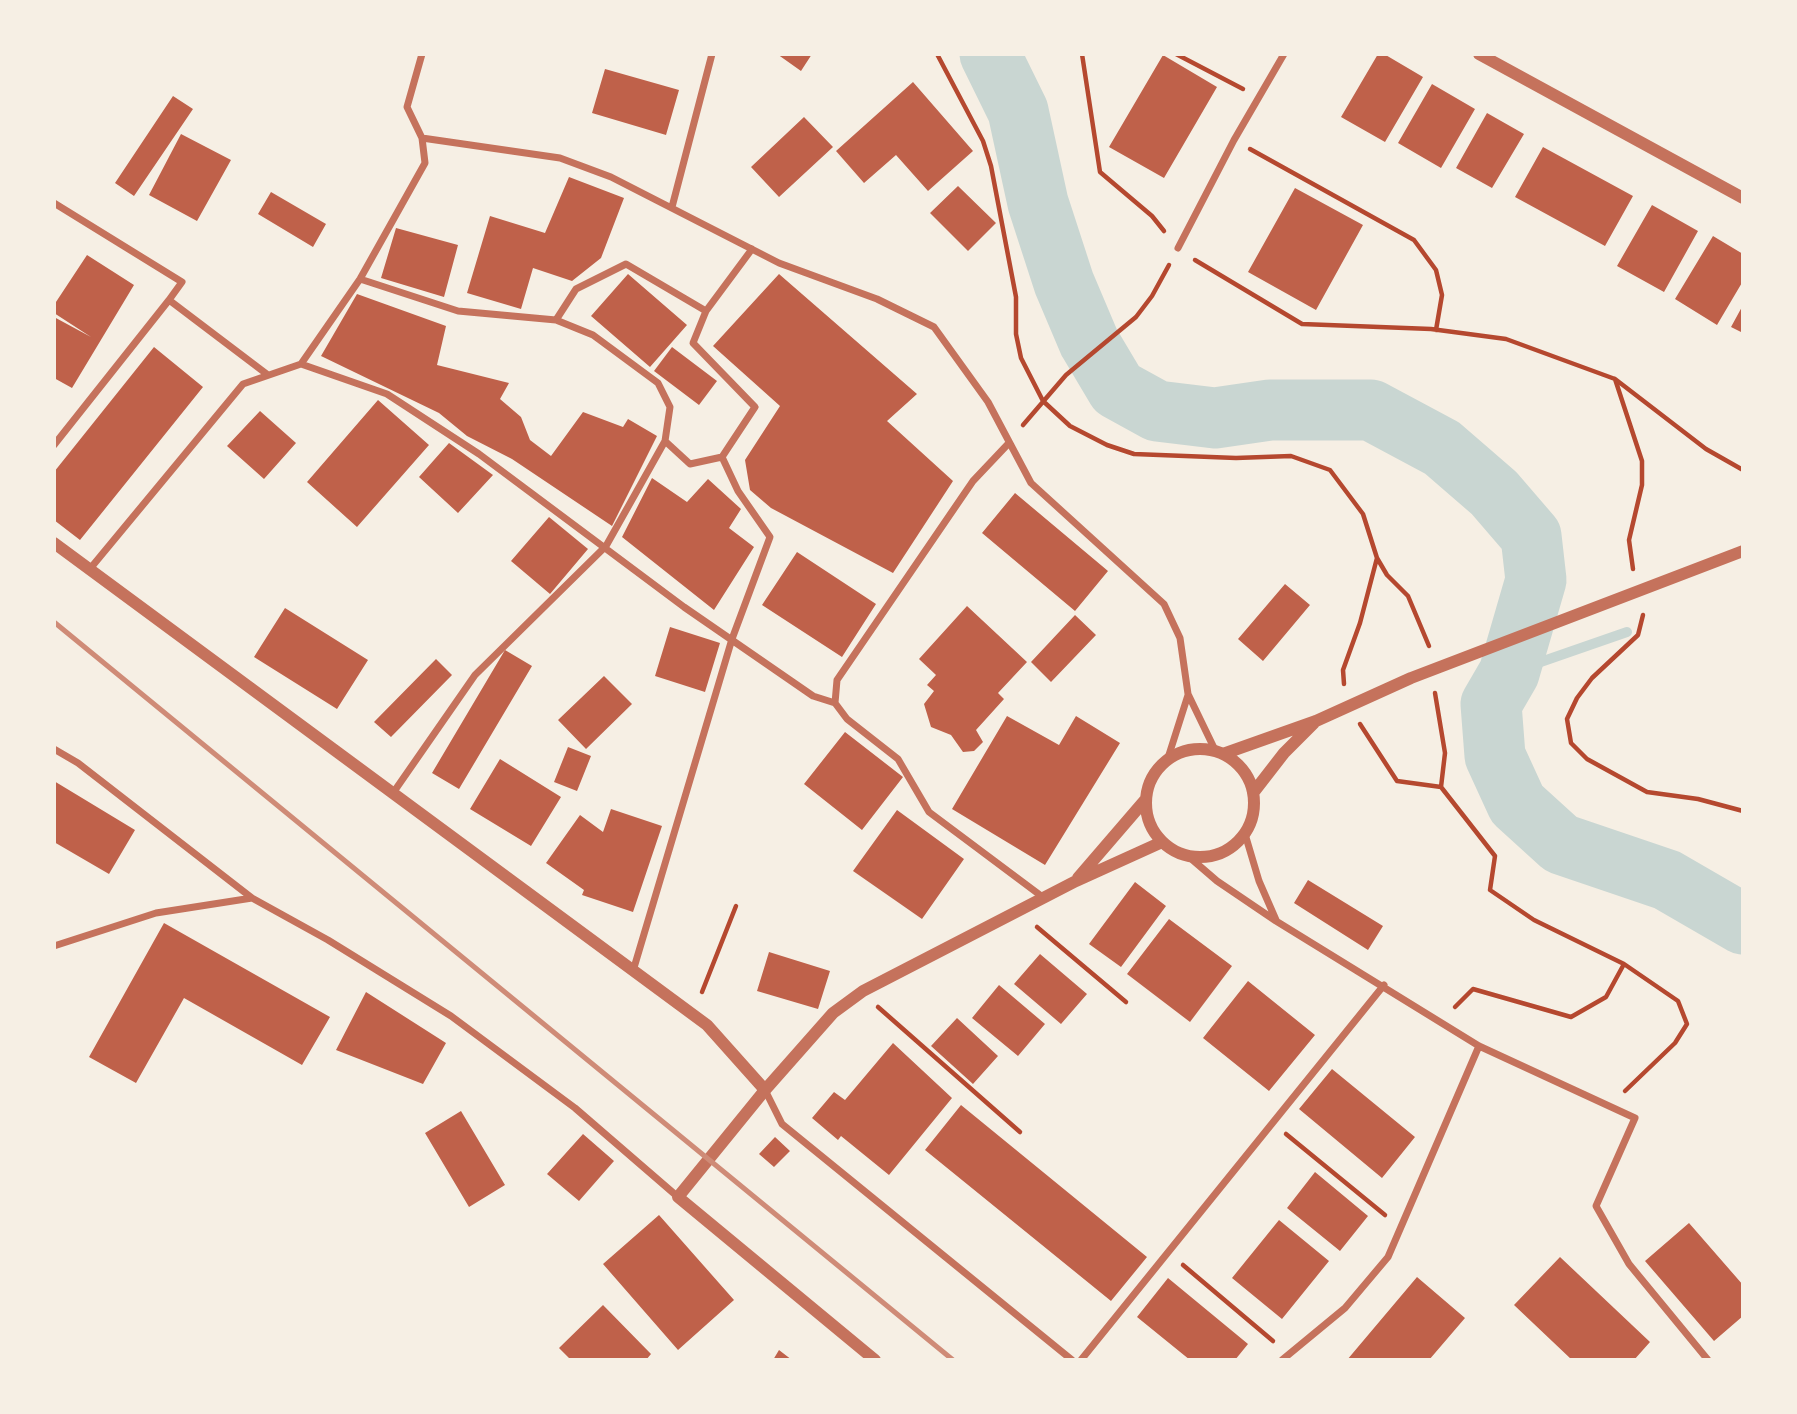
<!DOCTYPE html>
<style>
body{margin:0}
#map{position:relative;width:1797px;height:1414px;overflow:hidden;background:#f6efe4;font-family:Overpass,sans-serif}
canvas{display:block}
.frame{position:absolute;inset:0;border:56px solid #f6efe4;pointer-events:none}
</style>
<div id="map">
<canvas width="1797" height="1414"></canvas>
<div class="frame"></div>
</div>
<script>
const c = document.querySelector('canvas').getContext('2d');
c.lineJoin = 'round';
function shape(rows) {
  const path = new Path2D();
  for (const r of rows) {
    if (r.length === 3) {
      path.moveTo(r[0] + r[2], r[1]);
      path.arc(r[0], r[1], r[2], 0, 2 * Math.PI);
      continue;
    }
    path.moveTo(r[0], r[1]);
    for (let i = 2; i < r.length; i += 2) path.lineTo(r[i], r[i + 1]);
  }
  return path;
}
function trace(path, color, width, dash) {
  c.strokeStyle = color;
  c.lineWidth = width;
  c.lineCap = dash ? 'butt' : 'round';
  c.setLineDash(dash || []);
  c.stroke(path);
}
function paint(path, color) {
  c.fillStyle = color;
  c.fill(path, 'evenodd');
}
trace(shape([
 [1509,673,1627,632]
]), '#c9d6d2', 10);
trace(shape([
 [990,54,1018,111,1038,203,1064,283,1089,342,1117,389,1157,411,1215,418,1270,410,1371,410,1442,448,1494,493,1531,536,1536,580,1509,673,1491,704,1495,756,1517,804,1561,844,1667,880,1743,924]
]), '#c9d6d2', 61);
paint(shape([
 [777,54,812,54,801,71],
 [1378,54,1384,54,1423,77,1385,142,1341,117],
 [1163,55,1217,87,1164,178,1109,147],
 [605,69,679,90,666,135,592,113],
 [913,82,973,151,928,191,896,155,864,183,836,151],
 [1432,84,1475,109,1441,168,1398,143],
 [173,96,193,109,134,196,115,183],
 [1487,113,1524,134,1492,188,1456,168],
 [804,117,833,147,779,197,751,167],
 [181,134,231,160,197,221,149,195],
 [1543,147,1633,196,1605,246,1515,197],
 [569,177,624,198,601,258,572,281,533,268,521,309,467,293,490,216,545,233],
 [958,186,996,223,968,251,930,213],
 [1295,188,1363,225,1316,310,1248,272],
 [271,192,326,224,313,247,258,214],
 [1652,205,1698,231,1664,292,1617,266],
 [396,228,458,245,444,297,381,278],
 [1713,236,1743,254,1743,281,1717,325,1675,299],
 [87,255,134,285,72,388,54,378,54,317,91,337,54,313,54,305],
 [628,274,687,325,650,367,591,316],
 [779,274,917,394,887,421,953,481,893,573,771,508,750,490,745,460,780,406,713,346],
 [357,294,446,326,437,365,509,383,500,399,521,417,530,440,551,456,583,412,623,427,628,419,657,436,612,526,512,459,467,436,439,413,321,356],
 [1743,305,1743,333,1731,327],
 [154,347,203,387,80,540,54,520,54,472],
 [672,347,717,381,699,405,654,371],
 [378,400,429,445,357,527,307,482],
 [260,411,296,443,264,479,227,446],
 [449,443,493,475,458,513,419,477],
 [652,478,687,502,708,479,741,509,729,528,754,547,714,610,622,537],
 [1015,493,1108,571,1075,611,982,533],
 [549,517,588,549,550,594,511,561],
 [797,552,876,604,842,657,762,605],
 [1285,584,1310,605,1263,661,1238,639],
 [967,606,1027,662,998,693,1004,699,976,730,983,742,974,751,963,752,951,735,931,727,924,704,934,691,927,685,936,675,919,659],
 [285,608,368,660,337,709,254,657],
 [1075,615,1096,635,1051,682,1031,662],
 [670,627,720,643,705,692,655,676],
 [505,650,532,666,459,789,432,773],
 [436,659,452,675,391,737,374,722],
 [604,676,632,704,586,749,558,720],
 [1007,716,1059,745,1076,716,1120,743,1045,865,952,809],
 [845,732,903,777,862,830,804,784],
 [568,747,591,756,577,791,554,782],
 [500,759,561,797,531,846,470,809],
 [54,781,135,830,109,874,54,842],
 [611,809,662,826,633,912,582,895,584,890,546,863,580,815,603,832],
 [897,810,964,859,922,919,853,871],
 [1308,880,1383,926,1368,950,1294,903],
 [1135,882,1166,906,1121,967,1089,944],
 [1169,919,1232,966,1190,1022,1127,974],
 [164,923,330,1017,302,1065,184,998,136,1083,89,1057],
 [769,952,830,971,818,1009,757,991],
 [1040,954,1087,994,1061,1024,1014,984],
 [1248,981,1315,1035,1269,1091,1203,1038],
 [999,985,1045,1024,1018,1056,972,1018],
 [366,992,446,1043,423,1084,336,1050],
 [957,1018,998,1056,973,1084,931,1046],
 [893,1043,952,1098,889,1175,841,1136,838,1140,812,1118,834,1092,845,1100],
 [1332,1069,1415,1137,1382,1178,1299,1109],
 [961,1105,1147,1257,1111,1301,925,1150],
 [461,1111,505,1185,469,1207,425,1133],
 [583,1134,614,1161,579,1201,547,1174],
 [775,1137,790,1151,774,1167,759,1154],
 [1315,1172,1368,1216,1340,1251,1287,1208],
 [659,1215,734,1300,678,1350,603,1264],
 [1279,1220,1329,1261,1282,1319,1232,1278],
 [1689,1223,1743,1285,1743,1316,1714,1341,1645,1261],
 [1560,1257,1650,1342,1634,1360,1572,1360,1514,1305],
 [1417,1277,1465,1318,1429,1360,1347,1360],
 [1168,1278,1248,1344,1235,1360,1190,1360,1137,1317],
 [603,1305,651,1354,646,1360,571,1360,559,1348],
 [779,1350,792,1360,773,1360]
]), '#bf614a');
trace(shape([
 [937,54,983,141,991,166,1016,297,1016,334,1021,358,1043,401,1070,426,1107,445,1134,454,1236,458,1291,456,1330,470,1363,514,1377,558,1360,623,1343,670,1344,684],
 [1082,54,1100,172,1152,216,1164,231],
 [1176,54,1243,89],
 [1250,149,1414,240,1436,270,1442,295,1436,330],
 [1195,260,1302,324,1431,329,1506,339,1615,379,1642,461,1642,485,1629,540,1633,569],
 [1615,379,1706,449,1743,470],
 [1023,425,1066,375,1136,317,1152,296,1169,265],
 [1377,558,1387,575,1408,596,1429,646],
 [1643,615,1638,635,1592,678,1577,698,1567,719,1571,743,1587,759,1647,792,1698,799,1743,811],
 [1435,693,1445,753,1441,787],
 [1360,724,1397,781,1441,787,1495,856,1490,890,1534,920,1624,964,1606,997,1571,1017,1473,989,1455,1007],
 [1037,927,1126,1002],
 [1624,964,1678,1001,1687,1024,1675,1043,1625,1091],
 [702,992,736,906],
 [878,1007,1020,1132],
 [1286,1134,1385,1215],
 [1183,1265,1273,1341]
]), '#b5482f', 4.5);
trace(shape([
 [422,138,560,158,611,177,779,263,877,299,934,327,988,402,1031,483,1164,604,1180,638,1188,694,1216,752],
 [54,203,182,282,169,300,268,375],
 [672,207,712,54],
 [1178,248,1234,140,1284,54],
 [360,279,458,311,556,320,593,335,658,383,670,407,665,441,606,546,475,675,393,793],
 [556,320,576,289,626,264,706,311],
 [301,364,387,394,479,454,684,607,813,696,835,703],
 [665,441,690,464,722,457,755,407,693,343,706,311,752,249],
 [1008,444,973,481,837,680,835,703,847,719,898,759,929,812,1044,898],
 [54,445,169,300],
 [89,570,243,384,301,364,360,279,425,163,422,138,407,107,422,54],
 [54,749,78,763,252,898],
 [1167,761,1188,695],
 [1245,834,1259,881,1276,920],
 [1188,856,1217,881,1276,921,1479,1046,1635,1118,1596,1206,1629,1264,1708,1360],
 [54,946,156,913,252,898,328,940,451,1016,575,1108,678,1197],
 [633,971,732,639,770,537,738,491,722,457],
 [765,1090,782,1124,1072,1360],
 [1081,1360,1384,985],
 [1282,1360,1345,1308,1388,1257,1479,1046]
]), '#c5725c', 7);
trace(shape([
 [1479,54,1743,198],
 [54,543,707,1025,765,1090],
 [1200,803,54],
 [1223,754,1316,721,1411,678,1743,551],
 [1253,793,1284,753,1314,723],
 [1078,878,1146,799],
 [875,1360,678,1197,765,1090,833,1013,863,991,1076,881,1162,842]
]), '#c5725c', 12);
trace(shape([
 [54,622,953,1360]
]), '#cf8b77', 5);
</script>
